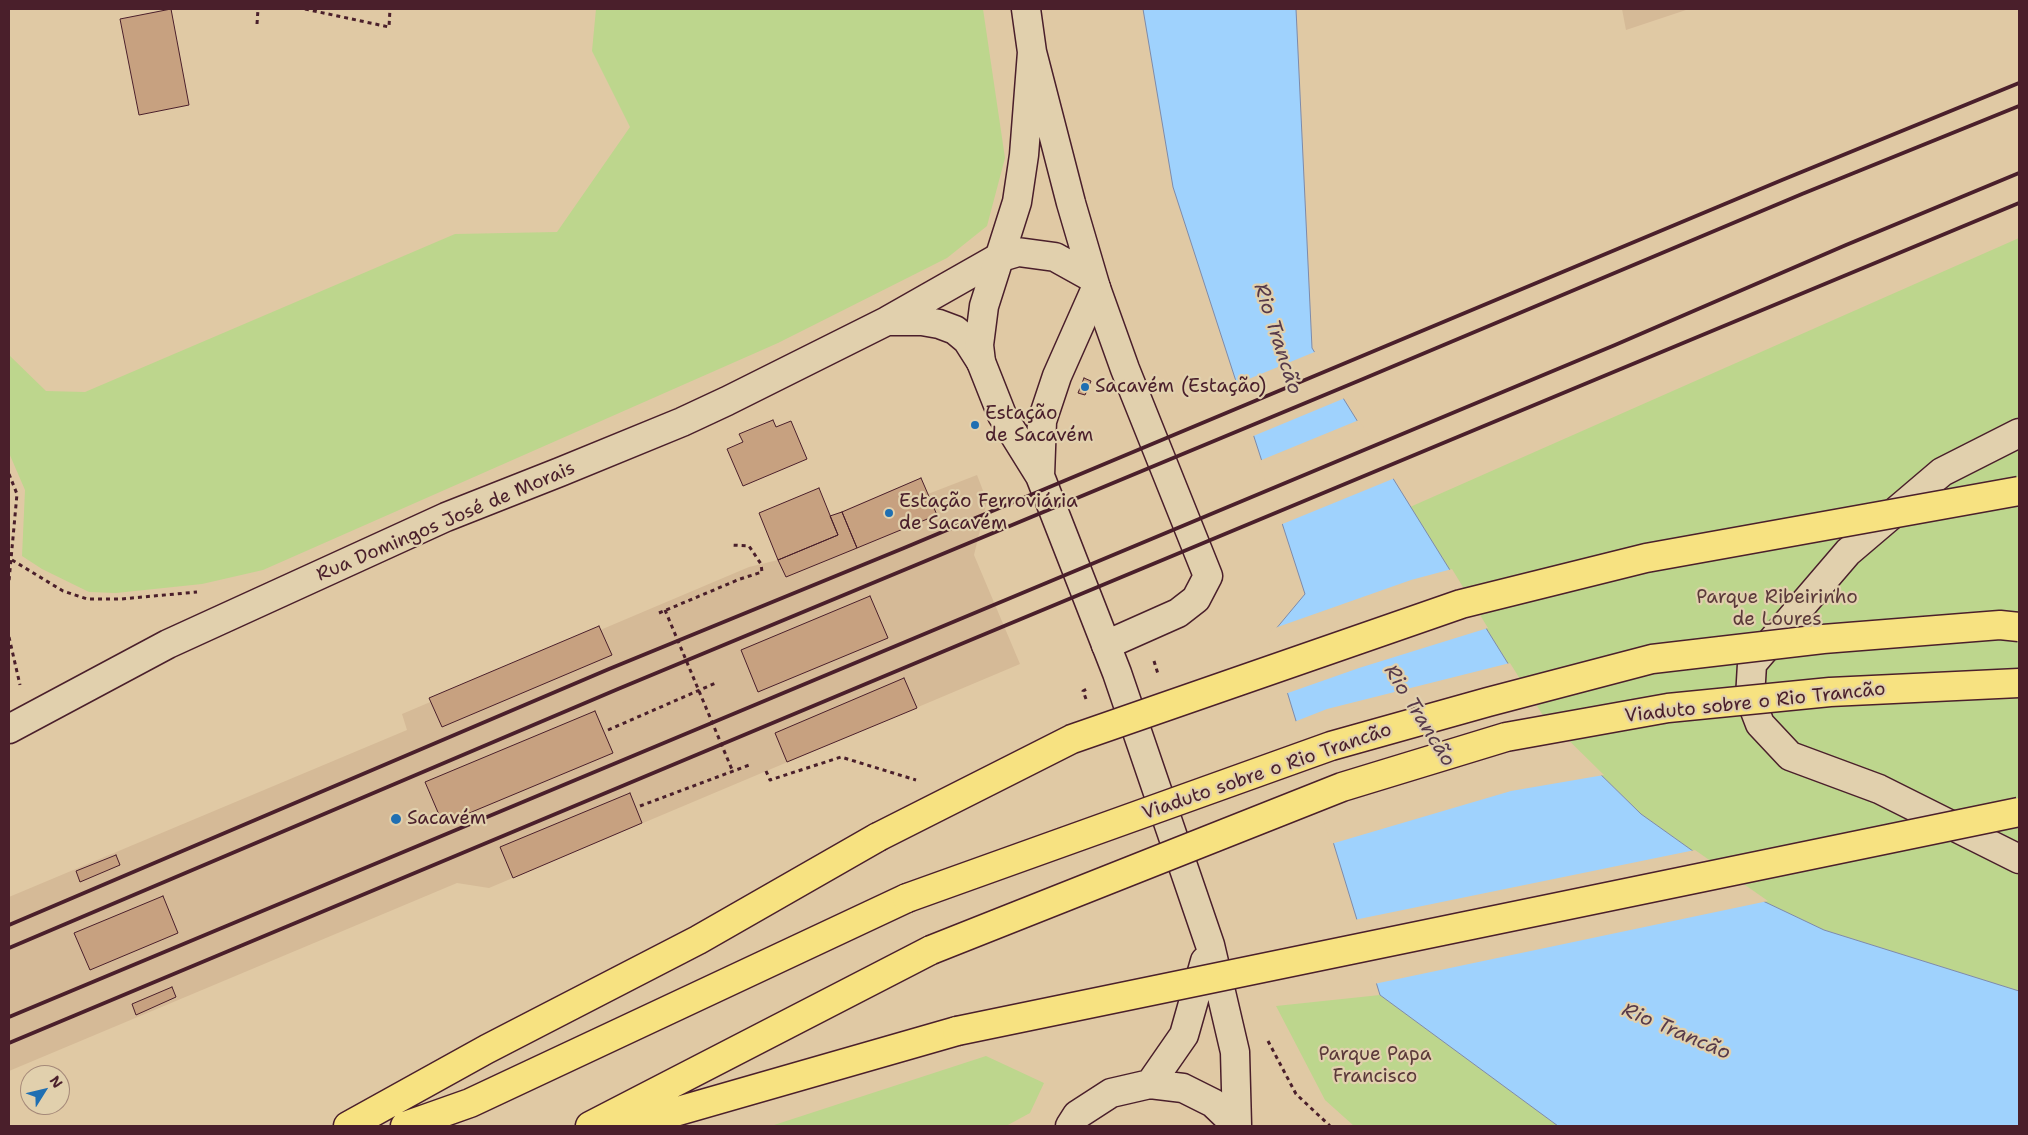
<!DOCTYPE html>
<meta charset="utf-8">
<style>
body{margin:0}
#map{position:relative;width:2028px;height:1135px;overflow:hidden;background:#e0c9a4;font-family:"Shantell Sans",sans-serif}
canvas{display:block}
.frame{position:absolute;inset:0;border:10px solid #4a1f2b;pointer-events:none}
.north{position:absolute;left:20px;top:1065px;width:50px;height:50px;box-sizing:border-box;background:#e1d0ad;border:1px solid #a58979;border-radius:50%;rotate:54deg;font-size:14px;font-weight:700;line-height:20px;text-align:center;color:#4a1f2b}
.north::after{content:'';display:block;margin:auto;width:18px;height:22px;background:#1f6fb2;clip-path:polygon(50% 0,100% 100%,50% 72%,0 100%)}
</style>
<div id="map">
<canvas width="2028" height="1135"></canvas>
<div class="frame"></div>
<div class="north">N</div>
</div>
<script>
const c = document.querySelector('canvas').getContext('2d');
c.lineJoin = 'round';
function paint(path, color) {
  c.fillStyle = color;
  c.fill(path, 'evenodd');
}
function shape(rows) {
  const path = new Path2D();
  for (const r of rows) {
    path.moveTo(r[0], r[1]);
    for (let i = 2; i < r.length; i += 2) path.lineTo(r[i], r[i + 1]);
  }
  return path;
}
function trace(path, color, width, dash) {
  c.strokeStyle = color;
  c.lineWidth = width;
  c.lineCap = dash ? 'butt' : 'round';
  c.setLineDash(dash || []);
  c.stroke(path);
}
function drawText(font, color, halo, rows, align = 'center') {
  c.font = font + ' "Shantell Sans",sans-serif';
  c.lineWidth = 4.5;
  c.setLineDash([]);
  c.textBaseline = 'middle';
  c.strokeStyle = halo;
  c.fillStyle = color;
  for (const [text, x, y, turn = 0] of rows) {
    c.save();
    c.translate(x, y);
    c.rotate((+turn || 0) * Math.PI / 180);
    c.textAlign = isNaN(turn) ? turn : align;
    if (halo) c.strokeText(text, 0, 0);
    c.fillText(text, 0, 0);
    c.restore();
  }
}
paint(shape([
 [1622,9,1689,9,1626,30],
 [977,475,987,501,974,555,1020,664,489,888,457,883,9,1071,9,897,407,730,402,714,749,567,778,560,759,513,819,488,830,516,921,478,928,494]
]), '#d5ba97');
paint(shape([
 [596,9,983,9,1005,158,987,226,947,258,778,343,263,570,202,584,116,593,89,592,42,569,22,556,25,490,9,453,9,355,46,391,85,392,455,234,557,232,630,127,592,51],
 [2019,238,2019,991,1824,930,1763,901,1641,814,1540,715,1410,507],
 [1380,995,1558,1126,1354,1126,1325,1100,1276,1006],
 [986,1056,1044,1083,1030,1113,1006,1126,771,1126]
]), '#bdd68d');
const water = shape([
 [1143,9,1296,9,1312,348,1540,715,1641,814,1763,901,1824,930,2019,991,2019,1126,1558,1126,1380,995,1270,636,1305,594,1173,187,1143,9]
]);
paint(water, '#9fd2fd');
trace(water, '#7d8aa9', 1);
paint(shape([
 [1317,351,1345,398,1251,437,1234,385],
 [1359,420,1395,478,1280,525,1259,461],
 [1452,569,1488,628,1359,668,1285,694,1267,636,1272,629,1411,580],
 [1510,663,1542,714,1604,775,1511,791,1331,844,1294,722,1327,709],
 [1695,850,1768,901,1374,984,1354,920]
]), '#e0c9a4');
const building = shape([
 [171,9,189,105,139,115,120,19,171,9],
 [1084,378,1091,381,1085,395,1078,393,1084,378],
 [773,420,776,427,791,421,807,459,743,486,727,449,743,442,739,434,773,420],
 [921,478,937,515,857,548,842,512,921,478],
 [819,488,838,535,778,560,759,513,819,488],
 [842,512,857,548,786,577,778,560,838,535,830,516,842,512],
 [870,596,888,638,758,692,741,650,870,596],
 [599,626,612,655,442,727,429,698,599,626],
 [904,678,917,708,787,762,775,733,904,678],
 [595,711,613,753,443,824,425,782,595,711],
 [630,793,642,823,513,878,500,847,630,793],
 [116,855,120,865,80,882,76,871,116,855],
 [163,896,178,933,90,970,74,933,163,896],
 [172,987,176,997,136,1015,132,1004,172,987]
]);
paint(building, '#c7a180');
trace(building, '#4a1f2b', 1);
const street = shape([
 [1096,288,1125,369,1208,576,1196,599,1178,613,1106,645],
 [888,321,922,321,939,324,955,330,967,340,981,362],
 [2019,433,1942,472,1848,552,1752,664,1750,698,1760,724,1790,756,1879,789,2019,859],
 [9,729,168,644,446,517,560,472,682,422,727,401,887,321,998,258]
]);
const secondary = shape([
 [1026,9,1032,52,1071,203,1096,288,1057,376,1042,421,1040,476],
 [1032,52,1024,155,1017,202,984,306,979,345,981,362,1002,415,1040,476,1117,673,1210,945,1235,1052,1237,1125],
 [998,258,1018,252,1055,257,1091,277],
 [1150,1084,1184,1035,1205,961],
 [1070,1126,1077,1115,1111,1093,1150,1084,1183,1088,1213,1103,1237,1126]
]);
const highway = shape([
 [348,1126,487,1049,698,940,878,837],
 [405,1126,470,1103,907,898],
 [590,1126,931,950],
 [626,1126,957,1031]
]);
trace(street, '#4a1f2b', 31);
trace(secondary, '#4a1f2b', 31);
trace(highway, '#4a1f2b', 31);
trace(shape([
 [305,9,389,27,390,9],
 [257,24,258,9],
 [9,474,17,494,9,581],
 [12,560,63,591,87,599,121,599,197,592],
 [659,613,740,579,762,572,761,564,749,546,731,545],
 [9,637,20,685],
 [1154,661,1158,674],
 [1086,699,1083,691,1087,689],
 [608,730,718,682],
 [766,771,770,780,841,757,916,780],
 [640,806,752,764],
 [1268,1041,1296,1094,1330,1126]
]), '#4a1f2b', 3, [4, 4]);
trace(street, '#e1d0ad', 28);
trace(secondary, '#e1d0ad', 28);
trace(highway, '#f7e281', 28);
trace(shape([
 [9,925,609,669,904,548,1782,180,2019,83],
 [9,948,618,689,1363,379,1802,194,2019,106],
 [9,1017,1615,345,1846,245,2019,173],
 [9,1043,973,639,2019,203]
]), '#4a1f2b', 4);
const highwayBridge = shape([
 [878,837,1072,739,1461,604,1646,558,2019,491],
 [907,898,1331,746,1488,702,1652,659,1823,639,2000,625,2019,627],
 [931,950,1342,787,1506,737,1668,708,1830,692,2019,683],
 [957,1031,2019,812]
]);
trace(highwayBridge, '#4a1f2b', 31, []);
trace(shape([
 [665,610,733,772]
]), '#4a1f2b', 3, [4, 4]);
trace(highwayBridge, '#f7e281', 28);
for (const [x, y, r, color] of [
 [1085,387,5,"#1f6fb2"],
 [975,425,5,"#1f6fb2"],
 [889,513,5,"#1f6fb2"],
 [396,819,6,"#1f6fb2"]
]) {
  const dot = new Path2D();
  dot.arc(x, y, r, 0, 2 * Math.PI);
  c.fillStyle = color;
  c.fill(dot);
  trace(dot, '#e1d0ad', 2);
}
drawText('19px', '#4a1f2b', '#e1d0ad', [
 ["Sacavém (Estação)",1095,387],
 ["Estação",985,414],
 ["de Sacavém",985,436],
 ["Estação Ferroviária",899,502],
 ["de Sacavém",899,524],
 ["Sacavém",407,819]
], 'left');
drawText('19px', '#4a1f2b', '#e1d0ad', [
 ["Rua Domingos José de Morais",446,522,-23],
 ["Viaduto sobre o Rio Trancão",1755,703,-6],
 ["Viaduto sobre o Rio Trancão",1267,772,-19]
]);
drawText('19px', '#5b3a3a', '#e1d0ad', [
 ["Parque Ribeirinho",1777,598],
 ["de Loures",1777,620],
 ["Parque Papa",1375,1055],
 ["Francisco",1375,1077]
]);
drawText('italic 20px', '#573a4a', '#e1d0ad', [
 ["Rio Trancão",1277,339,72],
 ["Rio Trancão",1419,716,58],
 ["Rio Trancão",1676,1032,23]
]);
</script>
